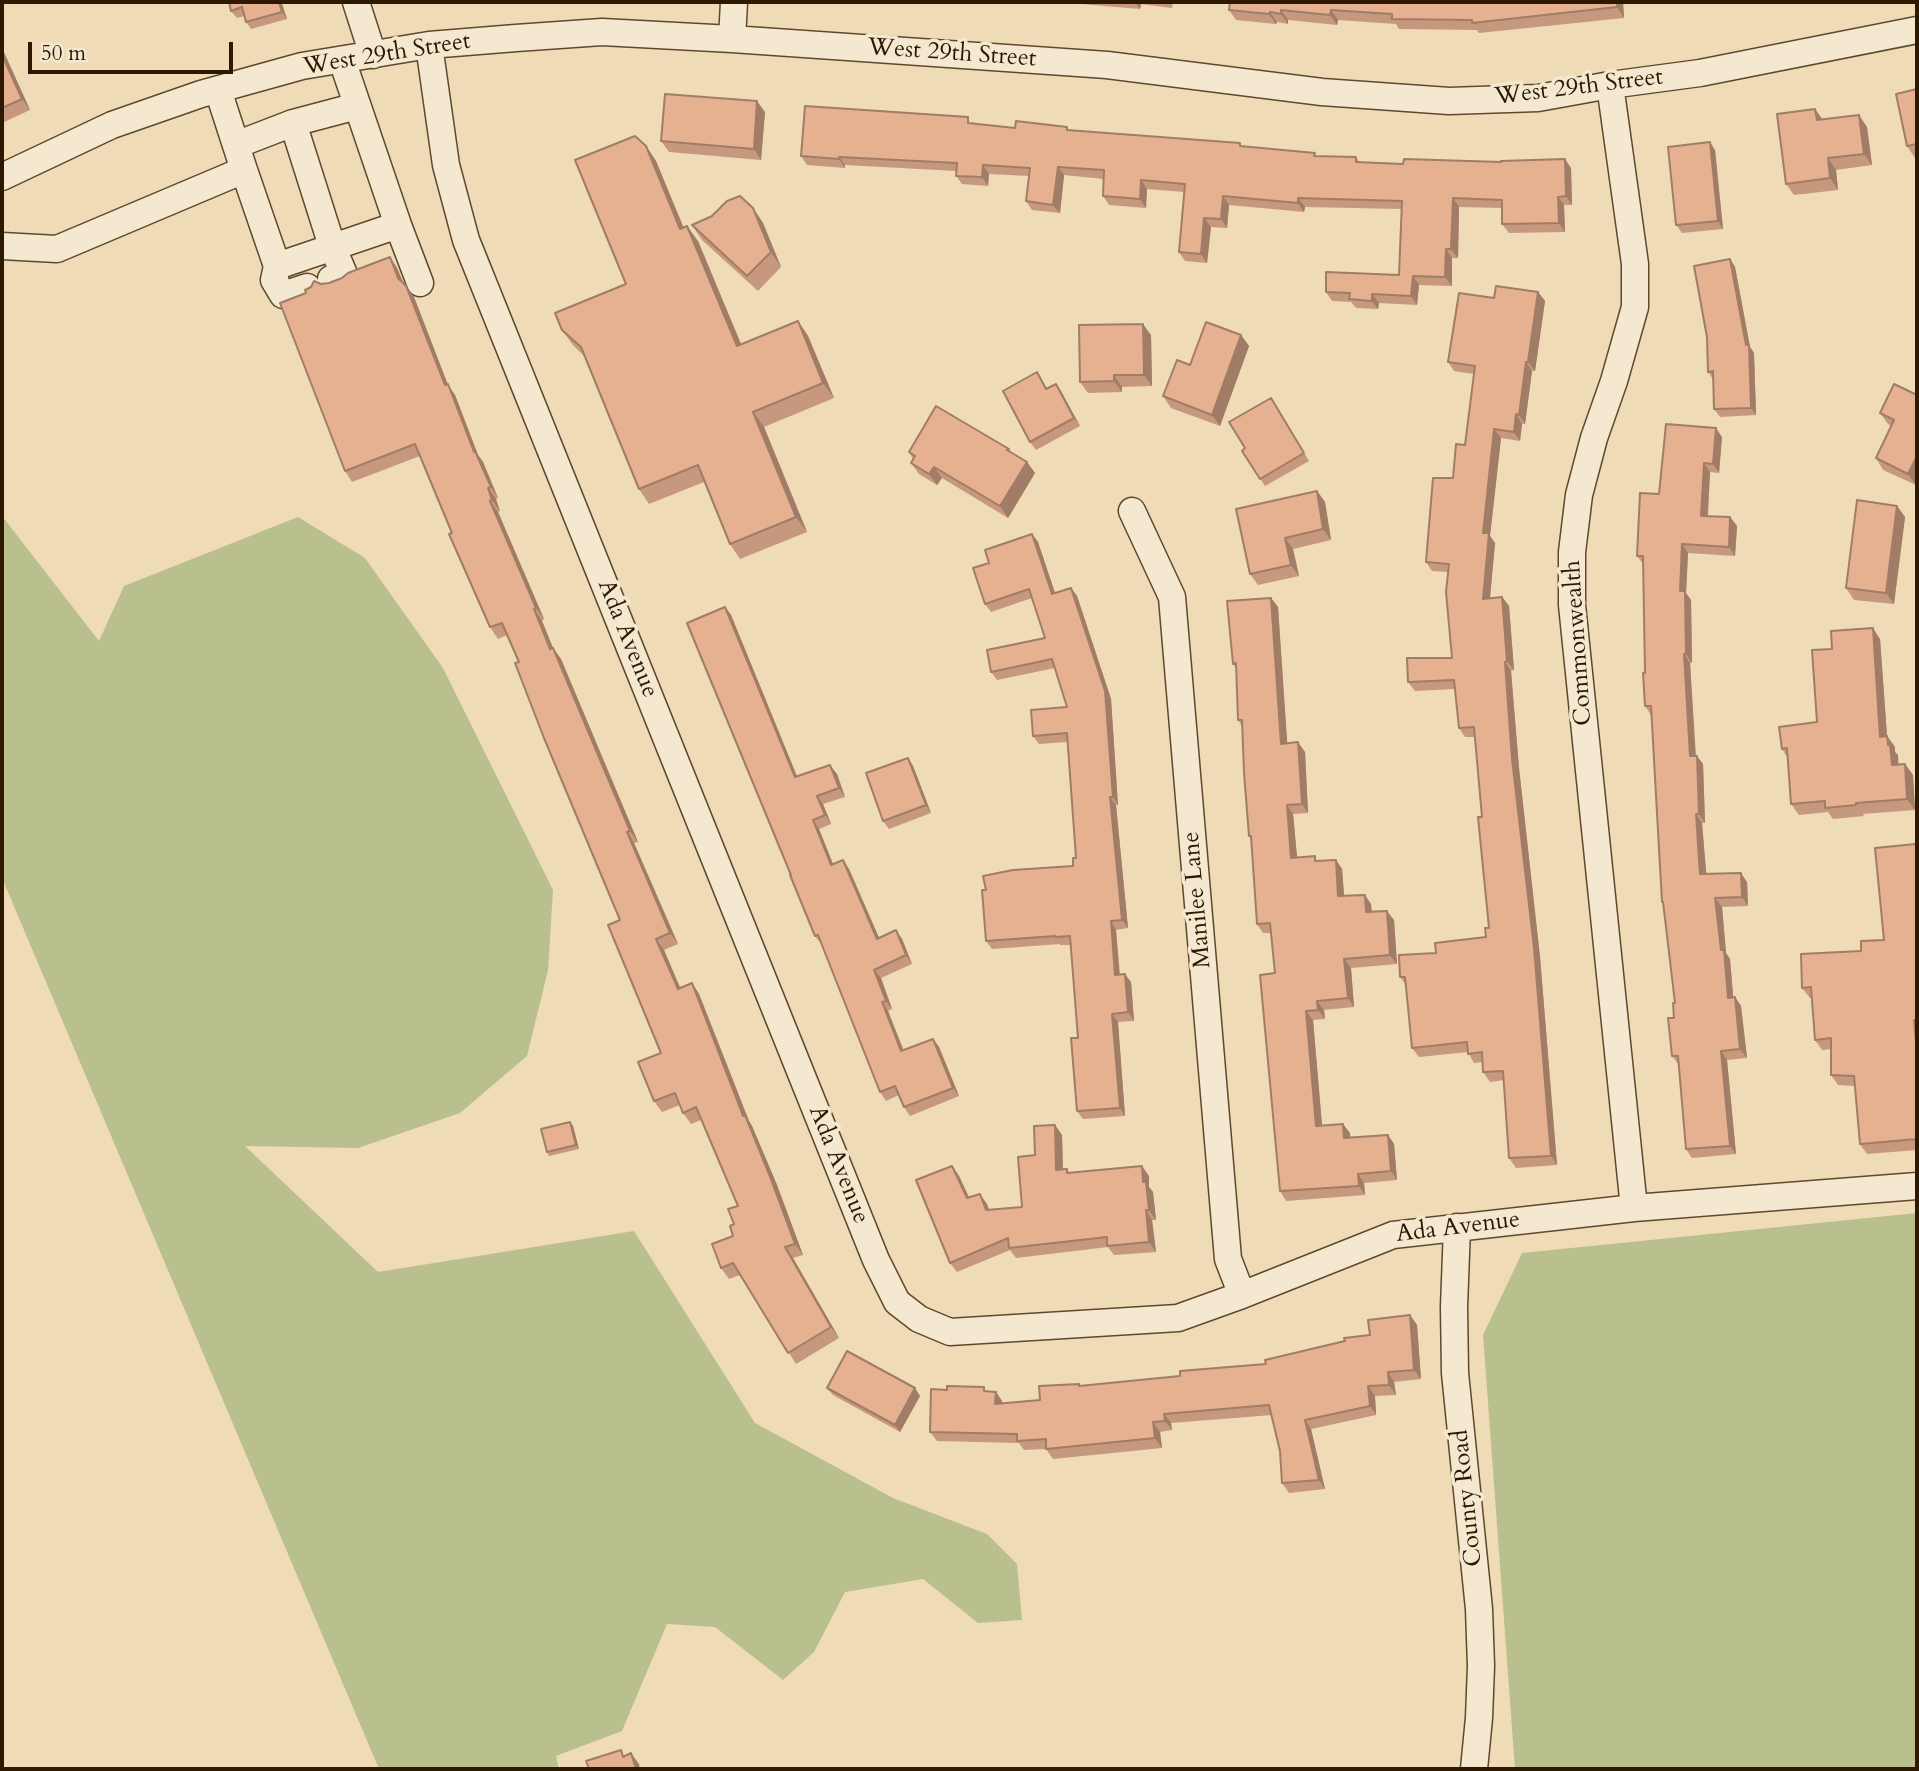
<!DOCTYPE html>
<style>
body{margin:0}
#map{position:relative;width:1919px;height:1771px;overflow:hidden;background:#efdbb6;font-family:Cardo,serif}
canvas{display:block}
.frame{position:absolute;inset:0;border:4px solid #2e1800;pointer-events:none}
.scale{position:absolute;left:28px;top:42px;width:205px;height:32px;box-sizing:border-box;border:4px solid #2e1800;border-top:0;padding-left:9px;font-size:21px;line-height:24px;white-space:nowrap;color:#2e1800;-webkit-text-stroke:5px #f5e8d0;paint-order:stroke}
</style>
<div id="map">
<canvas width="1919" height="1771"></canvas>
<div class="frame"></div>
<div class="scale">50 m</div>
</div>
<script>
const c = document.querySelector('canvas').getContext('2d');
c.lineJoin = 'round';
function paint(path, color) {
  c.fillStyle = color;
  c.fill(path, 'evenodd');
}
function shape(rows) {
  const path = new Path2D();
  for (const r of rows) {
    path.moveTo(r[0], r[1]);
    for (let i = 2; i < r.length; i += 2) path.lineTo(r[i], r[i + 1]);
  }
  return path;
}
function trace(path, color, width, dash) {
  c.strokeStyle = color;
  c.lineWidth = width;
  c.lineCap = dash ? 'butt' : 'round';
  c.setLineDash(dash || []);
  c.stroke(path);
}
function drawText(font, color, halo, rows, align = 'center') {
  c.font = font + ' Cardo,serif';
  c.lineWidth = 7;
  c.setLineDash([]);
  c.textBaseline = 'middle';
  c.strokeStyle = halo;
  c.fillStyle = color;
  for (const [text, x, y, turn = 0] of rows) {
    c.save();
    c.translate(x, y);
    c.rotate((+turn || 0) * Math.PI / 180);
    c.textAlign = isNaN(turn) ? turn : align;
    if (halo) c.strokeText(text, 0, 0);
    c.fillText(text, 0, 0);
    c.restore();
  }
}
paint(shape([
 [2,516,99,641,124,586,298,517,365,558,443,668,553,890,548,970,527,1056,460,1113,358,1148,245,1146,378,1272,634,1231,755,1423,893,1498,987,1534,1017,1564,1022,1620,978,1623,923,1579,845,1592,814,1652,783,1680,715,1627,667,1624,622,1731,556,1756,559,1769,379,1769,2,878],
 [1917,1213,1917,1769,1515,1769,1483,1335,1522,1253]
]), '#bac08d');
const minor = shape([
 [356,2,373,55],
 [732,39,734,2],
 [429,45,446,165,466,240,876,1260,897,1302,919,1319,950,1332,1178,1318,1242,1295,1393,1235,1634,1208,1917,1186],
 [1610,85,1635,264,1635,307,1614,381,1594,438,1579,495,1572,552,1572,605,1634,1208],
 [218,90,244,170,277,266,398,225,342,60],
 [293,123,332,246,344,274,331,279],
 [236,145,293,123,357,106],
 [2,177,112,125,201,94,302,66,429,45,516,38,602,32,732,39,1107,65,1322,92,1449,101,1538,98,1610,85,1700,73,1917,30],
 [398,225,420,283],
 [2,246,57,249,244,170],
 [277,266,274,280,283,295,307,287],
 [1132,511,1172,597,1228,1259,1242,1295],
 [1457,1227,1454,1307,1455,1373,1479,1609,1481,1666,1479,1718,1474,1769]
]);
trace(minor, '#5e492e', 29);
trace(minor, '#f5e8d0', 26);
paint(shape([
 [229,2,286,2,286,3,282,4,287,19,251,29,246,22,244,16,237,18,231,11],
 [1057,2,1173,2,1172,8,1141,4,1140,9],
 [1230,2,1623,2,1624,18,1479,33,1477,30,1399,29,1396,24,1338,20,1337,25,1288,20,1288,24,1277,22,1276,24,1236,20,1229,10],
 [2,48,30,110,2,123],
 [1917,89,1917,157,1915,158,1907,146],
 [765,112,761,160,669,152,661,141],
 [1823,120,1867,127,1872,165,1836,170,1838,190,1794,195,1786,184],
 [973,124,1015,128,1067,127,1069,130,1242,146,1317,156,1356,157,1360,163,1571,168,1572,205,1564,205,1565,232,1509,233,1502,224,1502,208,1459,207,1458,258,1452,258,1452,286,1419,285,1417,305,1379,303,1378,309,1356,308,1351,302,1332,301,1326,292,1399,275,1402,209,1305,207,1304,212,1229,205,1227,228,1211,227,1207,263,1185,261,1179,252,1184,192,1147,189,1146,208,1109,205,1103,196,1104,179,1064,175,1060,213,1032,210,1026,201,1029,176,989,174,988,186,962,184,956,176,956,171,845,165,845,168,807,165,801,156],
 [646,146,656,161,684,228,698,241,741,344,798,321,808,336,834,398,764,427,807,532,740,559,730,544,704,482,649,504,639,489,584,356,573,345,562,330,626,284],
 [1715,150,1723,229,1682,233,1676,225],
 [753,208,763,223,781,267,758,291,702,240,692,225],
 [390,257,397,268,403,283,414,297,448,385,455,395,478,455,483,462,498,498,496,499,500,511,498,512,544,619,542,621,553,648,561,659,638,842,634,843,678,944,664,950,680,987,692,983,699,994,749,1121,752,1126,777,1185,803,1255,793,1258,839,1338,796,1364,740,1275,729,1279,721,1268,733,1236,734,1224,738,1206,701,1120,691,1124,683,1113,680,1105,662,1112,654,1101,661,1053,620,920,519,662,507,635,498,639,490,627,420,456,352,482,345,471,306,293,321,284,329,283,342,278],
 [1730,259,1735,267,1750,347,1754,353,1756,415,1720,417,1714,409,1713,379,1708,372],
 [1538,292,1545,301,1535,371,1532,371,1525,424,1522,424,1520,441,1501,438,1490,536,1495,543,1490,598,1502,597,1509,606,1514,670,1511,671,1519,768,1540,957,1557,1165,1516,1168,1509,1158,1504,1080,1490,1082,1483,1072,1482,1062,1474,1063,1468,1052,1419,1057,1412,1048,1406,985,1400,977,1436,953,1486,937,1489,928,1482,817,1475,737,1465,737,1459,728,1455,689,1415,691,1408,682,1452,658,1448,572,1432,571,1426,562,1453,478,1465,445,1474,374,1454,371,1448,362,1494,298],
 [1151,335,1152,386,1122,387,1122,392,1088,393,1080,382],
 [1241,335,1249,346,1220,426,1171,408,1163,396,1190,365],
 [1037,372,1047,389,1056,384,1080,426,1036,450,1030,442],
 [1917,395,1916,485,1883,470,1876,458,1891,426,1888,424,1880,413],
 [1271,398,1309,461,1265,486,1242,451,1245,448],
 [1722,437,1719,473,1710,472,1708,516,1730,517,1737,526,1735,556,1688,553,1686,593,1691,600,1692,663,1690,663,1696,756,1703,764,1705,823,1702,823,1706,874,1747,882,1748,906,1722,907,1726,953,1730,959,1733,997,1735,997,1741,1006,1747,1058,1727,1060,1736,1154,1692,1158,1686,1149,1679,1065,1672,1056,1675,1003,1664,904,1662,902,1651,715,1645,706,1643,564,1637,556],
 [1009,449,1011,453,1027,462,1035,473,1008,518,942,478,937,485,919,474,911,463,913,459,909,452],
 [1317,491,1325,502,1331,540,1293,549,1299,576,1258,585,1250,574],
 [1897,506,1905,517,1894,604,1854,600,1846,588],
 [1032,534,1038,542,1055,593,1071,588,1077,596,1111,699,1118,805,1116,805,1128,928,1116,930,1120,974,1131,982,1134,1021,1118,1022,1125,1116,1083,1119,1077,1111,1078,1038,1071,945,1060,945,1060,944,992,949,986,941,986,890,1073,866,1076,858,1067,742,1039,744,1033,736,1067,707,1055,668,997,680,991,672,1045,638,1032,598,991,612,985,604,989,563],
 [1271,598,1278,607,1287,744,1305,752,1308,813,1293,814,1297,857,1318,861,1336,860,1342,869,1344,896,1371,904,1372,912,1394,920,1397,964,1351,968,1354,1007,1324,1010,1325,1019,1313,1020,1322,1126,1350,1133,1350,1138,1388,1135,1394,1144,1397,1180,1364,1183,1365,1195,1286,1201,1280,1191,1275,973,1271,933,1263,933,1257,924,1251,839,1249,836,1242,726,1238,720,1236,668,1233,664],
 [725,607,731,615,797,777,837,774,845,797,823,804,831,824,819,829,833,864,849,869,879,938,896,930,902,939,912,964,881,978,892,1009,888,1011,904,1051,933,1039,939,1047,959,1096,910,1116,904,1107,899,1095,886,1101,880,1092,822,945,815,936,791,875],
 [1880,639,1887,736,1895,747,1895,752,1898,755,1898,764,1905,764,1913,775,1915,810,1863,814,1864,816,1833,819,1828,812,1799,815,1791,804,1787,757,1782,749,1817,722,1832,649],
 [908,758,913,766,931,813,889,829,883,821],
 [1916,844,1917,846,1917,1150,1867,1154,1860,1144,1855,1086,1838,1085,1831,1075,1831,1049,1822,1050,1815,1040,1812,998,1810,998,1802,988,1861,951,1884,940],
 [570,1122,573,1126,579,1149,549,1156,547,1152],
 [1055,1125,1062,1135,1063,1169,1069,1172,1149,1176,1149,1187,1153,1192,1156,1220,1152,1220,1156,1252,1114,1255,1108,1247,1016,1258,1010,1250,957,1272,950,1263,952,1166,959,1176,969,1198,987,1204,989,1210,1022,1207,1035,1155],
 [1410,1315,1417,1325,1421,1379,1394,1382,1396,1395,1375,1396,1376,1415,1311,1429,1325,1489,1289,1493,1282,1483,1280,1451,1272,1415,1171,1423,1172,1430,1160,1432,1162,1448,1053,1459,1046,1449,1024,1450,1019,1443,937,1441,930,1432,987,1391,996,1392,1002,1401,1002,1403,1040,1400,1080,1386,1180,1376,1266,1364,1370,1335],
 [827,1388,920,1396,900,1432,833,1395]
]), '#c6987d');
paint(shape([
 [279,2,281,2,282,4,287,19,282,12],
 [1135,2,1139,2,1141,4,1140,9],
 [1617,2,1623,2,1624,18,1617,7],
 [1281,10,1288,20,1288,24,1281,14],
 [1331,10,1338,20,1337,25,1330,15],
 [1270,12,1277,22,1276,24,1269,14],
 [2,48,30,110,22,99,2,55],
 [757,101,765,112,761,160,754,149],
 [1815,109,1823,120,1817,120],
 [1859,115,1867,127,1872,165,1864,154],
 [1710,142,1715,150,1723,229,1718,221],
 [646,146,656,161,690,244,680,229],
 [839,157,845,165,845,168,839,159],
 [1828,158,1836,170,1838,190,1830,178],
 [1565,159,1571,168,1572,205,1566,196],
 [983,165,989,174,988,186,982,177],
 [1058,167,1064,175,1060,213,1053,205],
 [1141,180,1147,189,1146,208,1140,199],
 [1223,196,1229,205,1227,228,1221,219],
 [1558,197,1564,205,1565,232,1559,223],
 [1298,198,1305,207,1304,212,1298,203],
 [1453,198,1459,207,1458,258,1451,249],
 [753,208,763,223,781,267,771,252],
 [1204,218,1211,227,1207,263,1201,254],
 [687,226,698,241,748,361,737,346],
 [1446,249,1452,258,1452,286,1445,277],
 [390,257,397,268,406,289,398,278],
 [1730,259,1735,267,1750,347,1754,353,1756,415,1751,408,1746,345],
 [1413,276,1419,285,1417,305,1411,296],
 [406,286,414,297,448,385,455,395,478,455,483,462,498,498,491,487,474,452,445,385],
 [1538,292,1545,301,1535,371,1528,362],
 [1372,294,1379,303,1378,309,1372,301],
 [798,321,808,336,834,398,823,383],
 [1143,324,1151,335,1152,386,1144,375],
 [1241,335,1249,346,1220,426,1212,415],
 [1526,362,1532,371,1525,424,1519,415],
 [1114,375,1122,387,1122,392,1114,381],
 [1056,384,1061,391,1080,426,1074,418],
 [753,412,764,427,807,532,796,517],
 [1516,414,1522,424,1520,441,1514,432],
 [1716,428,1722,437,1719,473,1713,464],
 [1494,429,1501,438,1490,536,1495,543,1489,608,1483,599,1483,533],
 [1917,456,1917,483,1916,485,1908,474],
 [1027,462,1035,473,1008,518,1000,506],
 [1704,463,1710,472,1707,525,1701,516],
 [934,467,942,478,937,485,929,474],
 [488,488,496,499,500,511,492,500],
 [1317,491,1325,502,1331,540,1323,529],
 [490,501,498,512,544,619,536,608],
 [1897,506,1905,517,1894,604,1886,593],
 [1730,517,1737,526,1735,556,1729,547],
 [1032,534,1038,542,1058,602,1052,594],
 [1285,538,1293,549,1299,576,1291,565],
 [1682,544,1688,553,1686,593,1691,600,1692,663,1686,654,1680,591],
 [1071,588,1077,596,1111,699,1118,805,1113,797],
 [1502,597,1509,606,1514,670,1507,661],
 [1271,598,1278,607,1288,754,1281,744],
 [725,607,731,615,801,786,795,777],
 [534,609,542,621,558,660,550,649],
 [1873,628,1880,639,1887,736,1895,747,1895,752,1898,755,1899,776,1892,765,1880,737],
 [553,648,561,659,638,842,630,831],
 [1684,654,1690,663,1696,764,1690,756],
 [1505,662,1511,671,1519,768,1540,957,1557,1165,1551,1156,1512,759],
 [1298,742,1305,752,1308,813,1302,804],
 [1697,756,1703,764,1705,823,1699,814],
 [908,758,913,766,931,813,926,805],
 [1905,764,1913,775,1915,810,1907,799],
 [830,765,837,774,845,797,839,788],
 [817,796,823,804,831,824,825,815],
 [1110,797,1116,805,1128,928,1122,920],
 [1287,805,1293,814,1298,867,1291,858],
 [1696,814,1702,823,1707,882,1700,874],
 [813,820,819,829,837,874,831,865],
 [627,832,634,843,678,944,670,933],
 [843,860,849,869,883,947,877,939],
 [1336,860,1342,869,1345,906,1338,896],
 [1741,873,1747,882,1748,906,1742,897],
 [1365,895,1371,904,1372,922,1366,912],
 [1715,898,1722,907,1726,953,1730,959,1734,1006,1728,998,1721,950],
 [1387,911,1394,920,1397,964,1390,955],
 [1111,921,1116,930,1120,983,1115,975],
 [896,930,902,939,912,964,906,955],
 [656,939,664,950,685,1000,678,989],
 [1344,959,1351,968,1354,1007,1348,998],
 [874,970,881,978,892,1009,886,1001],
 [1125,974,1131,982,1134,1021,1128,1012],
 [692,983,699,994,749,1121,752,1126,777,1185,803,1255,795,1244,743,1116],
 [1735,997,1741,1006,1747,1058,1740,1049],
 [1317,1001,1324,1010,1325,1019,1318,1010],
 [882,1002,888,1011,907,1060,901,1051],
 [1306,1011,1313,1020,1323,1136,1316,1126],
 [1112,1014,1118,1022,1125,1116,1120,1108],
 [1914,1020,1917,1025,1917,1053],
 [933,1039,939,1047,959,1096,953,1088],
 [1721,1051,1727,1060,1736,1154,1730,1146],
 [570,1122,573,1126,579,1149,576,1145],
 [1343,1124,1350,1133,1351,1148,1344,1138],
 [1055,1125,1062,1135,1063,1180,1056,1170],
 [1388,1135,1394,1144,1397,1180,1391,1171],
 [952,1166,959,1176,974,1208,967,1198],
 [1142,1166,1149,1176,1149,1187,1153,1192,1156,1220,1149,1210,1143,1182],
 [1358,1174,1364,1183,1365,1195,1359,1186],
 [980,1194,987,1204,993,1220,986,1210],
 [1146,1210,1152,1220,1156,1252,1149,1242],
 [785,1247,793,1258,839,1338,831,1327],
 [1410,1315,1417,1325,1421,1379,1414,1370],
 [1388,1372,1394,1382,1396,1395,1389,1385],
 [1368,1386,1375,1396,1376,1415,1370,1406],
 [915,1388,920,1396,900,1432,895,1425],
 [996,1392,1002,1401,1002,1413,995,1404],
 [1164,1414,1171,1423,1172,1430,1165,1421],
 [1305,1420,1311,1429,1325,1489,1319,1480],
 [1153,1422,1160,1432,1162,1448,1155,1438],
 [631,1753,639,1764,640,1769,636,1769]
]), '#a17c66');
const building = shape([
 [229,2,279,2,282,12,246,22,242,7,231,11,229,2],
 [1230,2,1617,2,1617,7,1472,23,1472,20,1392,19,1392,14,1331,10,1330,15,1281,10,1281,14,1270,12,1269,14,1229,10,1230,2],
 [2,55,22,99,2,108,2,55],
 [1917,89,1917,144,1907,146,1896,94,1917,89],
 [665,94,757,101,754,149,661,141,665,94],
 [805,106,968,117,968,123,1015,128,1016,121,1067,127,1067,130,1240,143,1240,146,1315,153,1314,156,1356,157,1356,162,1403,164,1404,159,1501,162,1501,161,1565,159,1566,196,1558,197,1559,223,1502,224,1502,200,1453,198,1451,249,1446,249,1445,277,1413,276,1411,296,1372,294,1372,301,1349,299,1350,293,1326,292,1326,272,1399,275,1402,201,1298,198,1298,203,1223,196,1221,219,1204,218,1201,254,1179,252,1185,184,1141,180,1140,199,1103,196,1104,170,1058,167,1053,205,1026,201,1030,168,983,165,982,177,956,176,957,163,839,157,839,159,801,156,805,106],
 [1815,109,1817,120,1859,115,1864,154,1828,158,1830,178,1786,184,1777,114,1815,109],
 [635,136,646,146,680,229,687,226,737,346,798,321,823,383,753,412,796,517,730,544,698,465,639,489,581,347,562,330,555,313,626,284,575,160,635,136],
 [1710,142,1718,221,1676,225,1668,147,1710,142],
 [740,196,753,208,771,252,747,276,692,225,712,216,727,201,740,196],
 [390,257,398,278,406,286,445,385,448,384,474,452,475,451,491,487,488,488,492,500,490,501,536,608,534,609,550,649,553,648,630,831,627,832,670,933,656,939,678,989,692,983,743,1116,745,1115,769,1174,795,1244,785,1247,831,1327,788,1353,733,1263,721,1268,712,1244,733,1236,730,1226,734,1224,728,1209,738,1206,696,1107,683,1113,675,1093,654,1101,638,1062,661,1053,608,925,620,920,544,738,515,663,519,662,502,623,490,627,449,534,452,533,415,444,345,471,280,303,306,293,305,290,311,287,314,281,321,284,329,283,342,278,348,273,390,257],
 [1730,259,1746,345,1749,345,1751,408,1714,409,1713,371,1708,372,1707,337,1694,266,1730,259],
 [1496,286,1538,292,1528,362,1526,362,1519,415,1516,414,1514,432,1494,429,1483,533,1489,533,1483,599,1502,597,1507,661,1505,662,1512,759,1534,948,1551,1156,1509,1158,1503,1071,1483,1072,1482,1052,1468,1054,1467,1042,1412,1048,1405,977,1400,977,1399,955,1436,953,1435,943,1486,937,1485,928,1489,928,1478,817,1482,817,1474,727,1459,728,1454,680,1408,682,1407,658,1452,658,1446,592,1449,564,1426,562,1433,478,1453,478,1456,444,1465,445,1475,366,1448,362,1459,293,1494,298,1496,286],
 [1206,322,1241,335,1212,415,1163,396,1177,360,1190,365,1206,322],
 [1143,324,1144,375,1114,375,1114,381,1080,382,1079,325,1143,324],
 [1037,372,1046,389,1056,384,1074,418,1030,442,1003,391,1037,372],
 [1894,384,1917,395,1917,456,1908,474,1876,458,1894,420,1880,413,1894,384],
 [1271,398,1304,453,1260,479,1242,451,1245,448,1229,422,1271,398],
 [936,406,1009,449,1007,450,1027,462,1000,506,934,467,929,474,911,463,915,456,909,452,936,406],
 [1666,424,1716,428,1713,464,1704,463,1701,516,1730,517,1729,547,1682,544,1680,591,1685,591,1686,654,1684,654,1690,756,1697,756,1699,814,1696,814,1700,874,1741,873,1742,897,1715,898,1721,950,1724,950,1728,998,1735,997,1740,1049,1721,1051,1730,1146,1686,1149,1678,1056,1672,1056,1668,1018,1674,1018,1673,1003,1675,1003,1663,902,1662,902,1651,706,1645,706,1643,673,1645,673,1643,556,1637,556,1640,493,1659,494,1666,424],
 [1317,491,1323,529,1285,538,1291,565,1250,574,1236,509,1317,491],
 [1857,500,1897,506,1886,593,1846,588,1857,500],
 [1032,534,1052,594,1071,588,1105,691,1113,797,1110,797,1122,920,1111,921,1115,975,1125,974,1128,1012,1112,1014,1120,1108,1077,1111,1071,1038,1078,1038,1070,936,1055,937,1055,936,986,941,982,890,986,890,983,876,1013,870,1073,866,1073,858,1076,858,1067,733,1033,736,1031,710,1067,707,1052,659,991,672,987,650,1045,638,1029,589,985,604,973,568,989,563,985,550,1032,534],
 [1271,598,1281,744,1298,742,1302,804,1287,805,1291,858,1315,856,1315,861,1336,860,1338,896,1365,895,1366,912,1387,911,1390,955,1344,959,1348,998,1317,1001,1318,1010,1306,1011,1316,1126,1343,1124,1344,1138,1388,1135,1391,1171,1358,1174,1359,1186,1280,1191,1260,975,1275,973,1270,923,1257,924,1251,836,1249,836,1244,773,1242,720,1238,720,1236,663,1233,664,1227,601,1271,598],
 [725,607,795,777,830,765,839,788,817,796,825,815,813,820,831,865,843,860,877,939,896,930,906,955,874,970,886,1001,882,1002,901,1051,933,1039,953,1088,904,1107,895,1086,880,1092,818,935,815,936,790,875,791,875,687,623,725,607],
 [1873,628,1880,737,1887,736,1888,745,1890,744,1892,765,1905,764,1907,799,1856,803,1856,805,1825,808,1825,801,1791,804,1787,748,1782,749,1779,727,1817,722,1812,650,1832,649,1831,631,1873,628],
 [908,758,926,805,883,821,866,773,908,758],
 [1916,844,1917,859,1917,1020,1914,1020,1917,1053,1917,1139,1860,1144,1854,1076,1831,1075,1831,1038,1815,1040,1811,987,1802,988,1801,954,1861,951,1861,941,1884,940,1875,848,1916,844],
 [570,1122,576,1145,547,1152,541,1129,570,1122],
 [1055,1125,1056,1170,1067,1169,1067,1173,1142,1166,1143,1182,1146,1182,1149,1210,1146,1210,1149,1242,1107,1246,1107,1237,1009,1248,1008,1238,950,1263,916,1180,952,1166,967,1198,980,1194,986,1210,1022,1207,1018,1157,1035,1155,1034,1126,1055,1125],
 [1410,1315,1414,1370,1388,1372,1389,1385,1368,1386,1370,1406,1305,1420,1319,1480,1282,1483,1280,1451,1269,1405,1164,1414,1165,1421,1153,1422,1155,1438,1046,1449,1046,1439,1017,1441,1017,1434,930,1432,931,1389,947,1390,947,1386,984,1387,984,1391,996,1392,995,1404,1040,1400,1039,1386,1079,1384,1079,1386,1180,1376,1180,1371,1266,1364,1265,1360,1345,1341,1344,1338,1370,1335,1368,1320,1410,1315],
 [847,1351,915,1388,895,1425,827,1388,847,1351],
 [621,1750,623,1757,631,1753,636,1769,589,1769,586,1761,621,1750]
]);
paint(building, '#e6b191');
trace(building, '#a17c66', 2);
drawText('24px', '#2e1800', '#f5e8d0', [
 ["West 29th Street",952,54,4],
 ["West 29th Street",387,55,-9],
 ["West 29th Street",1579,88,-7],
 ["Ada Avenue",627,639,68],
 ["Commonwealth",1579,643,-94],
 ["Manilee Lane",1198,900,-95],
 ["Ada Avenue",838,1165,68],
 ["Ada Avenue",1458,1228,-7],
 ["County Road",1468,1498,-96]
]);
</script>
